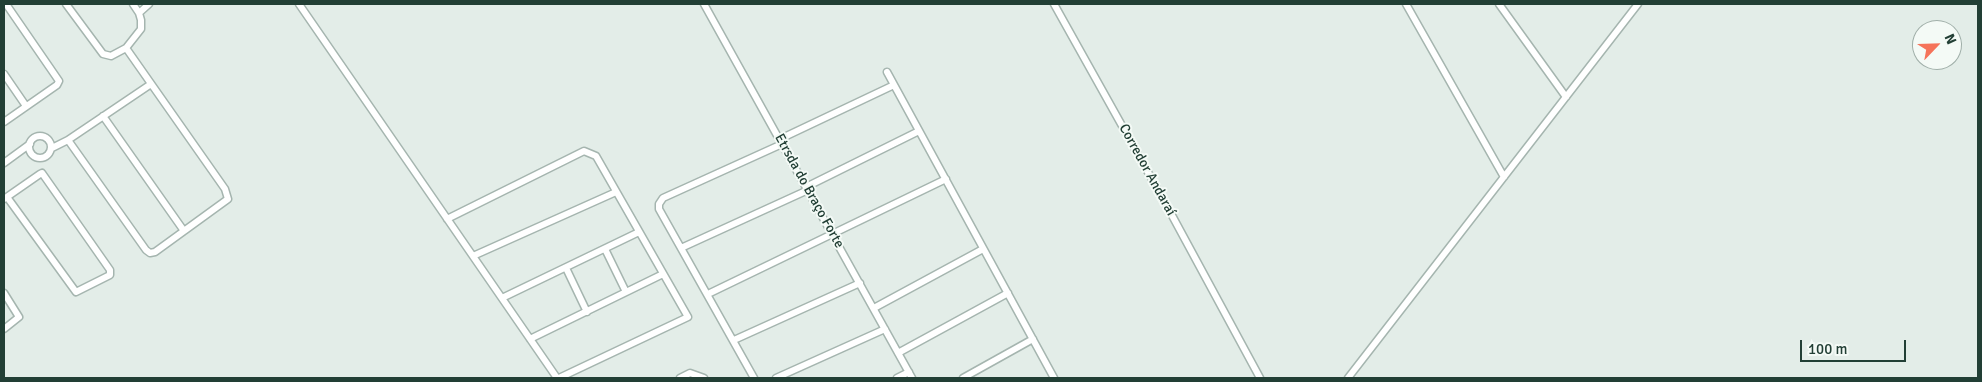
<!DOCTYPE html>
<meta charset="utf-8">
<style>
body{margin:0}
#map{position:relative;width:1982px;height:382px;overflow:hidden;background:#e3ede8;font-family:Signika,sans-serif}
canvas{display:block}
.frame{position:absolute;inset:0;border:5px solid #223f35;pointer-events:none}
.north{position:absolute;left:1912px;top:20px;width:50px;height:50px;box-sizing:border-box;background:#f4faf6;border:1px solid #a0afa9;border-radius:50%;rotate:66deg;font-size:14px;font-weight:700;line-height:20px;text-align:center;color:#223f35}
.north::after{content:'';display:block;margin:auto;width:18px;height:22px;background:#f5735a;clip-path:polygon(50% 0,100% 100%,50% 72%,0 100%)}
.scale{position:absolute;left:1800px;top:340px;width:106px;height:22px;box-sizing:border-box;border:2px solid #223f35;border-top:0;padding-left:6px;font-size:15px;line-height:18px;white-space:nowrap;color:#223f35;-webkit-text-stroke:4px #f4faf6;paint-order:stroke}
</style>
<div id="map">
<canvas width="1982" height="382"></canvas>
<div class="frame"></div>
<div class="north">N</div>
<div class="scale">100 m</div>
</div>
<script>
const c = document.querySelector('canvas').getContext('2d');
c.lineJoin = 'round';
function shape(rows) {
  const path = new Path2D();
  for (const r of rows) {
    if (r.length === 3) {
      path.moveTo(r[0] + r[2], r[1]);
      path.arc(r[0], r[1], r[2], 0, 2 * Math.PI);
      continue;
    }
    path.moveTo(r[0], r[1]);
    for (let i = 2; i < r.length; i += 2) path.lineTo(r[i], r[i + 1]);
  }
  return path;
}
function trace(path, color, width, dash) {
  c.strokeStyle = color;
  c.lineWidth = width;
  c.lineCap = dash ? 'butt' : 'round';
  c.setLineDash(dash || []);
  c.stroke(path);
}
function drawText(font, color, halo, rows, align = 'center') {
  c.font = font + ' Signika,sans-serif';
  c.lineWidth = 4;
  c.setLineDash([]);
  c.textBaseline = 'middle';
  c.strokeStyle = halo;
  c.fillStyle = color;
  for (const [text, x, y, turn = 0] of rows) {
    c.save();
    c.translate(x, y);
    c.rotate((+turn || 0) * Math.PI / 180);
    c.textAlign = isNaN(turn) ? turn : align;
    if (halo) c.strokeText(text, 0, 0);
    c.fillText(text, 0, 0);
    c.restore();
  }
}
const street = shape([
 [66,4,103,54,111,56,126,48,141,29,141,20,139,13,149,4],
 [133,4,139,13],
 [299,4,557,378],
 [704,4,912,378],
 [1054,4,1168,208,1260,378],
 [1406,4,1504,177],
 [1499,4,1566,97],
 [887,72,1054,378],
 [4,74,26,106],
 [103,116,184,231],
 [4,122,57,85,59,81,6,4],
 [40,147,11],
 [780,139,894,85],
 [68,140,146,250,150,253,155,252,228,199,225,189,126,48],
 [52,148,68,140,151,84],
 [4,163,30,144],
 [806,187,919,131],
 [4,199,40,174,42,173,110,270,110,275,76,292,7,197],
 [447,219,584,151,596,156,688,317,559,378],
 [681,248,808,190],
 [605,249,626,292],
 [473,256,616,192],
 [566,268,587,312],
 [4,293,19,317,4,329],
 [708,294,946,179],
 [502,298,639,232],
 [874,308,983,249],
 [530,339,663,274],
 [734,340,860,283],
 [898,353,1008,293],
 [680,378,690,373,704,378],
 [754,378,659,209,659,204,663,198,782,144],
 [776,378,885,329],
 [897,378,909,372],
 [963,378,1033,339],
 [1348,378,1638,4]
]);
trace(street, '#a5b5af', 9);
trace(street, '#fff', 6);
drawText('14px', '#223f35', '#f4faf6', [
 ["Corredor Andaraí",1147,170,61],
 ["Etrsda do Braço Forte",809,191,61]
]);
</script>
